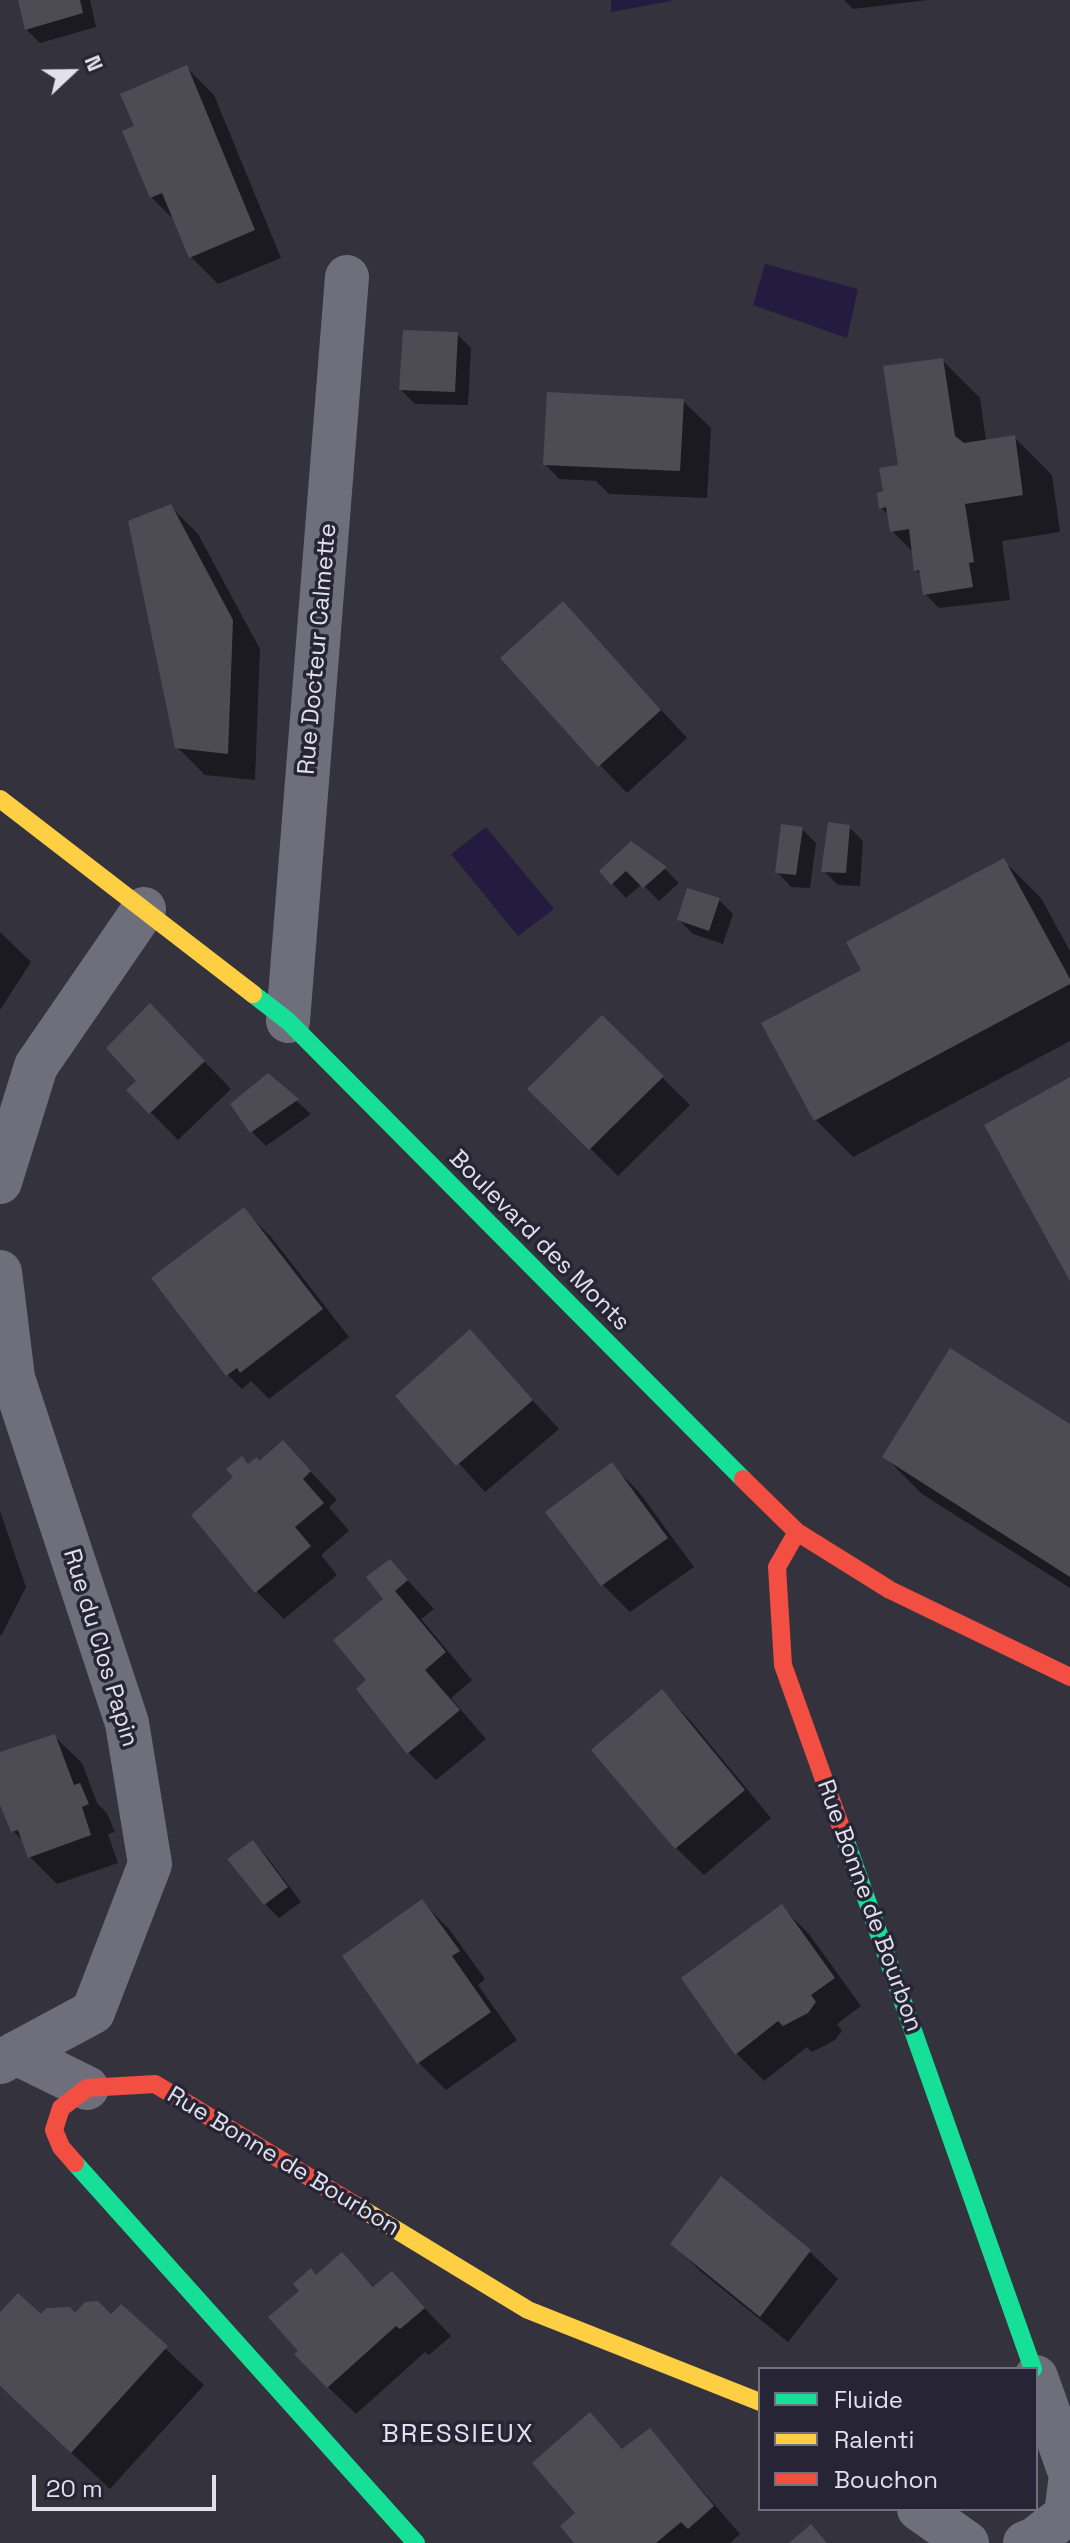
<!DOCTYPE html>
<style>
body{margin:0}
#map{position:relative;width:1070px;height:2543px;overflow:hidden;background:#34323c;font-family:"Space Grotesk",sans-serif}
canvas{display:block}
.legend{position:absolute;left:758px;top:2367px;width:280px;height:144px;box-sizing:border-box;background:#272535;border:2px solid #71707e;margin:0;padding:10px 14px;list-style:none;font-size:24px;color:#e1e1eb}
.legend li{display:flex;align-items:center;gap:16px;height:40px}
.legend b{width:40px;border:2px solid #71707e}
.north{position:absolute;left:32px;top:32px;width:80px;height:80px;-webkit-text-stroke:6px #272535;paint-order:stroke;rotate:68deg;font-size:22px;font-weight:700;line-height:32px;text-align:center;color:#e1e1eb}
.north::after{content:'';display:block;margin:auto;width:28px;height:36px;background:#e1e1eb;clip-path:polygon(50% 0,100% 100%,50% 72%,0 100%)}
.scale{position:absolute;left:32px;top:2475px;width:184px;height:36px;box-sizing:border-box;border:4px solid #e1e1eb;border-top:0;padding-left:10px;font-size:24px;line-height:28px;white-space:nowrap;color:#e1e1eb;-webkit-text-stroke:6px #272535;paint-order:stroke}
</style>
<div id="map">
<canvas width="1070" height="2543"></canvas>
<ul class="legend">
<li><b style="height:10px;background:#16e098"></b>Fluide</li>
<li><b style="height:10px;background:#ffcf43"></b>Ralenti</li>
<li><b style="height:10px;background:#f24e42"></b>Bouchon</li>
</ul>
<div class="north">N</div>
<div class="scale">20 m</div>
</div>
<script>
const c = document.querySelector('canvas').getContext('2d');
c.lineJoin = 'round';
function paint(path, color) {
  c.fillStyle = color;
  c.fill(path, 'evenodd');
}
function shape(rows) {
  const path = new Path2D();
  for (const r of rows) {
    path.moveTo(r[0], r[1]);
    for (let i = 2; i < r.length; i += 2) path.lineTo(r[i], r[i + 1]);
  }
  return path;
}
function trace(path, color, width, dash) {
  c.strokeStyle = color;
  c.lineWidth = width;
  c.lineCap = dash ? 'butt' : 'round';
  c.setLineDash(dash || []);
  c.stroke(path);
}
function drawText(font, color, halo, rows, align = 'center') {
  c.font = font + ' "Space Grotesk",sans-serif';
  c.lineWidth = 7;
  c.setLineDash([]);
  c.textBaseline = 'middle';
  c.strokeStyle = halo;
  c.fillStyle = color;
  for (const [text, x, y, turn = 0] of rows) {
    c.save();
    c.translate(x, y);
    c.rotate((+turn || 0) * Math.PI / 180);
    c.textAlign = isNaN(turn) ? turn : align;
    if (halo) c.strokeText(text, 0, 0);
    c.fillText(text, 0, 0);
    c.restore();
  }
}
paint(shape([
 [611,0,671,0,671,1,611,12],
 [765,264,858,289,847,338,753,305],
 [486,827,554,909,518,936,451,854]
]), '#231c40');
paint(shape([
 [20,0,90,0,96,27,40,43,26,29],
 [844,0,928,0,853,9],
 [187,68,214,95,281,258,218,284,191,257,176,222,151,197,137,128],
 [457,334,471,348,468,405,415,404,401,390],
 [942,360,980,398,986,441,1014,437,1052,475,1060,532,1002,541,1010,600,939,608,925,594,922,576,916,570,914,553,892,531,890,516,881,508,886,493,900,467],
 [683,401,711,428,707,498,609,494,596,481,559,479,545,464],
 [170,506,198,534,260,649,255,780,205,775,177,747],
 [563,603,687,738,627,793,600,765],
 [849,827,863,841,860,886,838,885,824,871],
 [802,829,816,843,810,888,791,887,777,872],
 [631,843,665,869,679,883,659,901,642,884,626,898,601,871],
 [1003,860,1041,898,1070,951,1070,1041,853,1157,816,1120,864,970],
 [718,899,733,914,723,944,693,934,679,920],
 [0,932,31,962,0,1010],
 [602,1018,690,1105,618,1176,530,1089],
 [177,1033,231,1089,178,1140,129,1090],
 [268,1076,311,1114,266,1146,252,1132],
 [244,1210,271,1237,349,1337,269,1399,251,1381,242,1389,228,1375],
 [470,1332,559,1429,485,1492,398,1396],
 [1070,1427,1070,1588,922,1494,884,1456],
 [260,1463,310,1471,337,1500,329,1507,349,1531,321,1555,337,1575,284,1619,257,1592,194,1515,249,1466],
 [612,1465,639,1492,694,1567,630,1612,603,1585,548,1512],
 [0,1511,26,1587,1,1636,0,1635],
 [390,1561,434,1609,421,1619,472,1680,451,1698,486,1739,436,1780,409,1753,358,1689,369,1680],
 [662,1692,689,1719,771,1818,704,1875,676,1848,594,1751],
 [54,1736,82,1763,97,1803,107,1813,115,1832,108,1834,118,1863,57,1884,30,1857,25,1843,13,1831,0,1800,0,1754],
 [253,1842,267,1857,301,1902,279,1918,265,1904],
 [422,1902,449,1929,485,1979,478,1985,517,2040,446,2090,419,2063],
 [781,1906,809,1934,861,2006,837,2024,842,2031,835,2040,812,2052,807,2047,764,2081,736,2053],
 [721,2178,810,2252,838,2279,788,2342,700,2271,673,2244],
 [342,2255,375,2288,392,2274,451,2336,429,2355,425,2352,356,2414,328,2387,300,2351,302,2291],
 [121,2307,204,2385,110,2489,0,2386,0,2315,111,2316],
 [589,2414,624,2451,650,2430,740,2534,730,2543,577,2543]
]), '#0007');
paint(shape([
 [18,0,80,0,83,13,25,30],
 [187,65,255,230,189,258,162,193,150,198,122,131,134,126,120,94],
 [403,330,458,332,455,392,399,390],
 [943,358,955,436,964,443,1015,435,1023,495,965,504,974,562,969,563,973,587,923,595,919,570,914,571,909,529,890,532,886,507,879,509,877,493,883,491,879,468,898,465,883,366],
 [547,392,684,399,680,471,543,465],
 [171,504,233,620,228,754,175,748,128,521],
 [563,601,661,710,598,767,500,658],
 [828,822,850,825,846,873,821,872],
 [781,824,803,827,796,875,775,873],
 [631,841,667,867,643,888,626,871,611,885,599,871],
 [1004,858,1070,979,1070,984,814,1121,761,1023,861,970,846,942],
 [687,888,720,898,709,931,677,920],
 [150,1003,205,1061,149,1114,126,1090,136,1081,106,1048],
 [602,1015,664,1076,589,1150,527,1089],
 [268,1073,299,1099,250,1133,230,1104],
 [1070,1077,1070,1281,984,1125],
 [244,1207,323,1309,240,1373,237,1368,226,1376,151,1278],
 [470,1329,533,1400,456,1466,395,1396],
 [950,1348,1070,1424,1070,1577,882,1457],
 [283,1440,311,1471,303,1479,324,1503,295,1527,311,1546,255,1593,191,1515,233,1477,226,1469,242,1456,248,1464,257,1457,259,1461],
 [612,1462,668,1538,601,1586,545,1512],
 [390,1559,408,1580,395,1591,446,1652,425,1670,460,1710,407,1754,356,1689,366,1680,333,1640,383,1599,366,1577],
 [662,1689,745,1790,675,1849,591,1750],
 [55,1734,74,1785,80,1783,89,1804,82,1807,91,1835,28,1858,18,1830,11,1832,0,1805,0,1752],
 [253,1840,288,1887,264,1905,227,1859],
 [422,1899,460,1951,452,1956,491,2012,417,2064,342,1956],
 [782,1904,835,1978,811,1995,816,2002,808,2013,783,2026,778,2021,735,2055,681,1978],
 [721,2176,811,2250,760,2317,670,2244],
 [342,2252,373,2287,392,2271,425,2308,400,2329,396,2326,327,2388,294,2354,298,2351,268,2317,299,2291,293,2284,311,2268,316,2275],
 [18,2293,41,2314,46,2308,70,2307,75,2313,85,2302,98,2301,111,2314,121,2304,168,2346,71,2453,0,2386,0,2312],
 [590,2412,622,2449,650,2428,714,2506,688,2529,681,2522,656,2543,574,2543,560,2526,575,2513,532,2463],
 [811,2524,827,2543,789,2543]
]), '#4d4c54');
trace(shape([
 [288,1021,347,277],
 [0,1182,36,1066,144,909],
 [0,1272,13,1378,127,1723,150,1864,93,2012,0,2062],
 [16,2053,87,2088],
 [1036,2377,1070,2473],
 [919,2509,967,2543],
 [1025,2543,1035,2539,1066,2515,1070,2483]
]), '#6f6e7b', 44);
trace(shape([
 [253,994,288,1021,743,1479],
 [843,1833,1033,2369],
 [75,2163,416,2543]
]), '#16e098', 18);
trace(shape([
 [0,799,253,994],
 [357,2206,528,2310,760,2402]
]), '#ffcf43', 18);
trace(shape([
 [743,1479,797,1532,890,1590,1070,1677],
 [797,1532,777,1567,783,1665,843,1833],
 [75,2163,61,2147,54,2130,61,2108,87,2088,155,2084,357,2206]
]), '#f24e42', 18);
drawText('24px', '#e1e1eb', '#272535', [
 ["Rue Docteur Calmette",318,649,-85],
 ["Boulevard des Monts",539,1241,45],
 ["Rue du Clos Papin",100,1648,73],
 ["Rue Bonne de Bourbon",869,1906,70],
 ["Rue Bonne de Bourbon",283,2162,31]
]);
c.letterSpacing = '2px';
drawText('26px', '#e1e1eb', '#272535', [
 ["BRESSIEUX",458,2435]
]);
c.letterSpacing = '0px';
</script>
